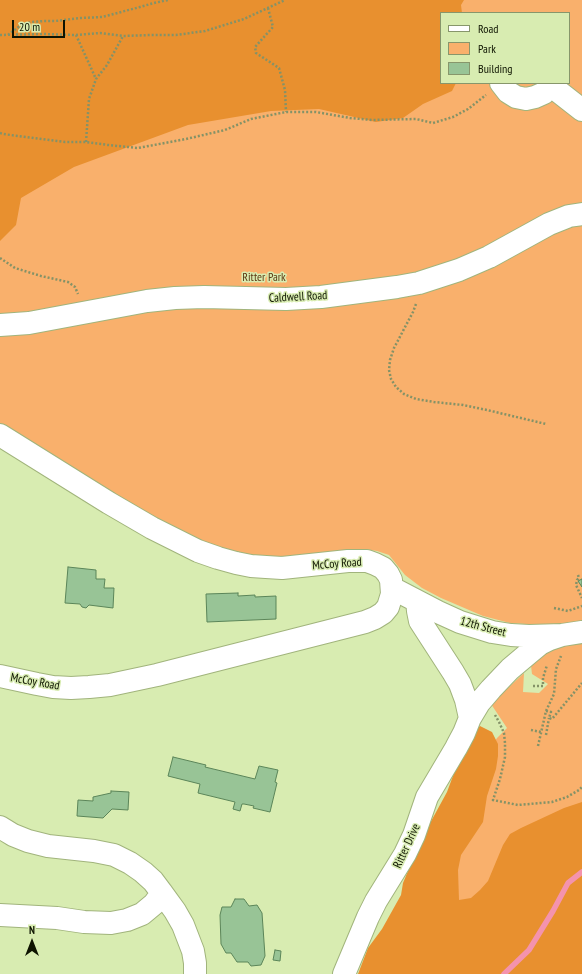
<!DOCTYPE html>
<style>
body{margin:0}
#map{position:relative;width:582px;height:974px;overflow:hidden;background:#d8ecb1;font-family:"PT Sans Narrow",sans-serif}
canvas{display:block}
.legend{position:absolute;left:440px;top:12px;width:130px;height:72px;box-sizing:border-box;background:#d8ecb1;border:1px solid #87966b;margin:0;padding:5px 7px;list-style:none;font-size:12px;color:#0e1401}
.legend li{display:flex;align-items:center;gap:8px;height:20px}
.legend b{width:20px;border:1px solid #87966b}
.north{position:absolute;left:12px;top:922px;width:40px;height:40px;-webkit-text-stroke:3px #d8ecb1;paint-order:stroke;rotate:0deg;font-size:11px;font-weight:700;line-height:16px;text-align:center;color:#0e1401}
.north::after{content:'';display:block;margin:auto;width:14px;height:18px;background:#0e1401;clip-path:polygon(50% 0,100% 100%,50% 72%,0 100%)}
.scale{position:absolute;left:12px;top:20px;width:53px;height:18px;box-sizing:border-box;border:2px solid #0e1401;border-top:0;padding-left:5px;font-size:12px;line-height:14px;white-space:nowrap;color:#0e1401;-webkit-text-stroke:3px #d8ecb1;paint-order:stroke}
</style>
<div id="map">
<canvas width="582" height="974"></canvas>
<ul class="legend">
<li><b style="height:5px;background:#fff"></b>Road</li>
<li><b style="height:11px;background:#f9b06c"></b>Park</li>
<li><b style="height:11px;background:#98c496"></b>Building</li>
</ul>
<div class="north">N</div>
<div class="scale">20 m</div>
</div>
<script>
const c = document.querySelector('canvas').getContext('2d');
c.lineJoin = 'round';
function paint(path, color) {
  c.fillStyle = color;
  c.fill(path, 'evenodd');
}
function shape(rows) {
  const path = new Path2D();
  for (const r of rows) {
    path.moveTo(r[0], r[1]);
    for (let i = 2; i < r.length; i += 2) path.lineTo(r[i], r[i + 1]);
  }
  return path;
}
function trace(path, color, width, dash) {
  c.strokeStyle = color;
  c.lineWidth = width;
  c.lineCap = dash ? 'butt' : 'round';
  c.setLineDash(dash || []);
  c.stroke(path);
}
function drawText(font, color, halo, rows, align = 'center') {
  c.font = font + ' "PT Sans Narrow",sans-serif';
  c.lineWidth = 3;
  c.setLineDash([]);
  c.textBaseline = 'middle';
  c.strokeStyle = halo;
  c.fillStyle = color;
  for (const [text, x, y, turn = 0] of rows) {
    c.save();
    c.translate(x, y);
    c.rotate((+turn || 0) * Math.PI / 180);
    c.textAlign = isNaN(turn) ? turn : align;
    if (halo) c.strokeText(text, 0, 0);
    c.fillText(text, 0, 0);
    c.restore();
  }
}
paint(shape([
 [0,0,582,0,582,974,368,974,445,816,497,738,507,728,491,704,524,673,523,692,539,693,548,684,532,674,526,624,510,623,483,616,441,598,422,588,405,575,389,555,377,551,365,549,292,557,266,557,241,555,190,539,0,425],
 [441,13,569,13,569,83,441,83]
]), '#f9b06c');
paint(shape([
 [0,0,464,0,461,5,462,13,441,13,441,83,456,83,452,91,423,104,403,118,376,122,319,109,271,111,188,125,74,167,21,198,16,225,0,241],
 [480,726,492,732,498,744,498,756,496,769,487,796,483,822,461,855,458,870,459,900,471,898,480,890,488,881,503,845,510,834,521,828,564,808,582,802,582,974,358,974,368,948,382,929,401,895,403,883,413,859,425,837,429,825,447,792,469,733]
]), '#e8902f');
trace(shape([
 [504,974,529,950,553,911,568,883,582,872]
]), '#f493ad', 5.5);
const building = shape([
 [68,567,96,570,96,579,105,579,104,588,114,588,113,608,89,605,86,608,82,607,80,604,65,603,68,567],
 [582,579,582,587,578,581,582,579],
 [238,593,238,596,255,595,255,597,276,596,276,619,207,622,206,594,238,593],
 [173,757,206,765,205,767,255,779,259,766,278,770,275,782,277,783,270,812,253,808,254,806,244,804,242,804,240,811,233,809,235,802,198,793,200,784,168,776,173,757],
 [111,791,129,792,128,810,112,809,103,818,77,816,78,800,93,801,93,797,111,793,111,791],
 [235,899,244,899,249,906,257,905,262,913,265,956,261,965,251,966,248,962,237,962,231,953,226,953,221,944,220,915,222,907,231,907,235,899],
 [275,950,281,951,280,961,273,960,275,950]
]);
paint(building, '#98c496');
trace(building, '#5b8559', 1);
const minor = shape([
 [501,83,508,92,516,97,526,99,535,97,544,93,550,85,551,83],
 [550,85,582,110],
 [0,325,29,323,147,301,175,298,204,297,286,299,321,297,397,287,419,283,459,270,489,257,549,224,569,216,582,214],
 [0,435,109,503,152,528,198,551,218,558,236,563,251,566,266,567,282,568,348,561,367,561,375,564,383,568,388,574,391,580,392,594,388,607,383,613,375,618,365,622,157,675,110,685,89,687,71,688,53,687,37,684,0,676],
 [392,588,438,612,460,622,492,632,511,635,529,636,562,635,582,632],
 [417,601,418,611,420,621,453,672,460,684,466,700,470,718],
 [0,827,13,835,28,841,48,846,94,851,114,855,130,863,143,872,153,881,162,893,175,911,183,925,193,951,195,963,195,974],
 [0,915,57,918,84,922,111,923,127,920,142,914,154,904,162,893],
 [344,974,368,917,376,901,405,854,414,835,427,797,456,748,464,733,470,718,479,703,491,689,510,669,529,653,540,644,550,639,562,635]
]);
trace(minor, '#a1b47c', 24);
trace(shape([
 [268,8,273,27,255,47,256,53,279,68,285,90,286,112],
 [0,35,42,34,76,35,100,33,123,36,151,35,176,35,205,31,244,19,285,0],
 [8,35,21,25,32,22,44,21,55,21,81,18,102,17,140,7,154,3,168,0],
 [76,35,96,79],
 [0,133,3,134,65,142,86,142,108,145,138,148,186,139,225,130,251,119,286,112,316,112,350,118,372,120,416,119,433,123,453,117,468,109,486,95],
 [86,142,89,99,96,79,107,65,123,36],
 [0,258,15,268,41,276,68,282,75,287,78,294],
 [416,304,413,312,394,348,390,360,389,370,391,379,396,387,404,394,416,399,434,402,463,405,487,410,546,424],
 [578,575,579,578,577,580,576,585,582,598],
 [554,608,568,611,582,606],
 [533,686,543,686,543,678,547,665],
 [546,711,551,712,549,718,552,719,582,683],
 [495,715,499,722,504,733,505,743,505,757,500,779,493,800,518,805,552,802,567,797,579,790,582,787],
 [531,730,541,732],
 [546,735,549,718],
 [538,746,546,711,554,694,556,669,561,656]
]), '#849267', 2.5, [2, 2]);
trace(minor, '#fff', 22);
drawText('12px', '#5d3914', '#d8ecb1', [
 ["Ritter Park",264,278]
]);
drawText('12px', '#0e1401', '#d8ecb1', [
 ["Caldwell Road",298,297,-3],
 ["McCoy Road",337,564,-4],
 ["12th Street",483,627,15],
 ["McCoy Road",35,682,10],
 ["Ritter Drive",407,846,-65]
]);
</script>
